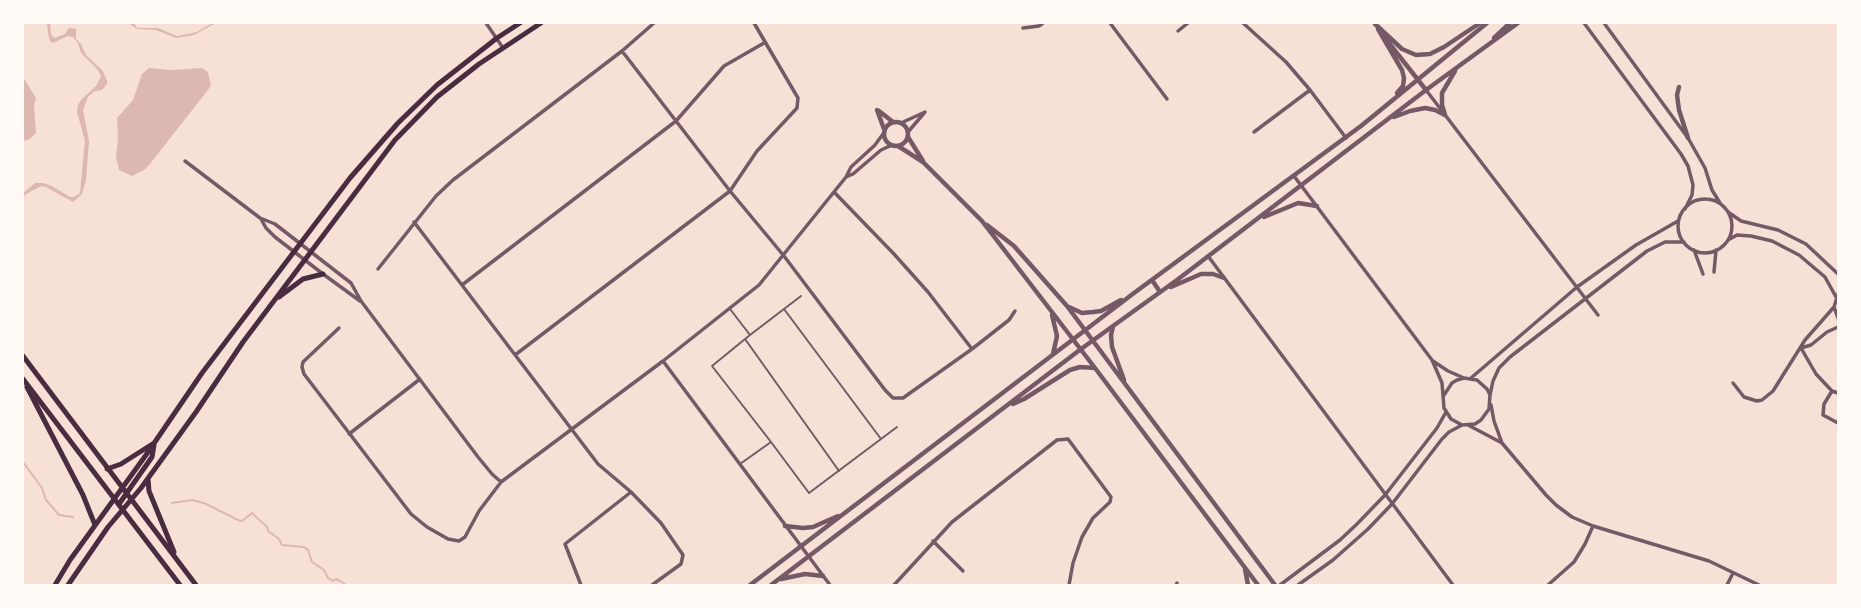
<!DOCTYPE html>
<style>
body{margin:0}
#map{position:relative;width:1861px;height:608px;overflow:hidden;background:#f7e1d7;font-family:"Work Sans",sans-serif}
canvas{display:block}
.frame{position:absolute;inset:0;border:24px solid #fffaf5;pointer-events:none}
</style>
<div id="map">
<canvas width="1861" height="608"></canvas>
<div class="frame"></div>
</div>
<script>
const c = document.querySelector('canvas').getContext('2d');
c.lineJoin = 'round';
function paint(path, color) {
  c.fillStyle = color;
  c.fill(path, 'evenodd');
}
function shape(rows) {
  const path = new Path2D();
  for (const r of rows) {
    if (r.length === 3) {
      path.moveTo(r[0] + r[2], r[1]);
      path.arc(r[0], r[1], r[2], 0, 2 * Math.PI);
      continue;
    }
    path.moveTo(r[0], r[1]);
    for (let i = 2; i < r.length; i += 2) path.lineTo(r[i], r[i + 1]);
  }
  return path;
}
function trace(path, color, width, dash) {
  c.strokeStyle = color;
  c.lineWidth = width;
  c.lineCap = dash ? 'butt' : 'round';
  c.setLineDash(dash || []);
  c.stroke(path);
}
paint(shape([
 [47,23,50,23,51,34,54,38,65,34,69,28,76,29,76,39,81,44,86,55,103,71,107,81,107,84,102,90,95,91,88,97,83,110,89,141,86,180,82,194,73,202,46,187,41,186,26,194,23,198,23,193,35,183,43,183,52,186,70,197,74,197,80,193,85,141,77,112,78,105,81,100,96,86,101,76,97,69,81,53,78,43,73,37,68,36,53,43,50,41,48,34],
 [128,23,134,23,137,28,158,28,177,36,197,32,212,23,216,23,194,35,176,38,156,30,137,29],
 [149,68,172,70,202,68,208,72,211,86,150,164,144,170,132,176,119,170,116,157,118,138,117,118,133,100,142,74],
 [23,77,36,98,34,105,36,133,30,139,23,141]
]), '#dcb8b0');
trace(shape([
 [23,462,42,488,46,500,59,515,73,517],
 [172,503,192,500,204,503,238,520,242,521,252,513,267,527,268,531,279,539,282,545,304,547,308,550,312,562,324,570,328,578,333,581,336,579,340,581,346,585]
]), '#dcb8b0', 2);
trace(shape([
 [730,309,750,335,712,366,771,442,740,464],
 [784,309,881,439],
 [750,335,801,296],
 [745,339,839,471],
 [771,442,809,493,897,427]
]), '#755966', 2);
trace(shape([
 [486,23,503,48],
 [1110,23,1167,99],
 [1243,23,1286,62,1310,90,1346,138],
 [1584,23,1681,154,1688,166,1693,185,1692,195,1685,209],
 [1604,23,1688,138,1705,168,1712,190,1720,203],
 [1023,28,1039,26,1043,23],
 [1178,31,1188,23],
 [622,51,730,191,784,256,885,390,893,398,903,398,972,349,928,292,894,254,834,192],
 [1426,90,1598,315],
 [901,123,925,112,908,132],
 [1254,132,1310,90],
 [185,161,260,218,275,224,351,283,361,301,478,457,492,474,501,482],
 [1294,176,1432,360,1442,383,1444,408,1451,419,1462,425,1475,424,1481,420,1489,409,1490,395,1487,389,1477,380,1464,378,1457,380,1452,383,1444,395],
 [846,177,853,174,881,150,892,145],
 [1705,226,27],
 [1728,212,1741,221,1778,230,1806,244,1838,274],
 [261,219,266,228,275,237,323,274,360,301],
 [414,222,598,464,631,492,661,523,683,555,681,564,652,585],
 [1728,240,1737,235,1751,236,1772,241,1799,255,1825,277,1836,297],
 [1694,250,1703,274],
 [1208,256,1453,585],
 [378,269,436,196,453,180,622,51,654,23],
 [1714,272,1716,250],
 [462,285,676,121,724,66,764,43],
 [1838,294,1834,307,1838,318],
 [339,328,303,362,302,367,304,374,411,514,427,527,448,539,459,541,465,537,479,511,501,482,663,361,759,285,846,177,851,167,875,145,883,134],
 [1801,348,1816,374,1832,391],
 [1801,348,1811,345,1827,332,1838,327],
 [972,349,1009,320,1015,311],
 [515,355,730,191,757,151,797,108,798,98,754,23],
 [663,361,830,585],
 [1433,361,1448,371,1464,378],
 [1471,378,1577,287,1636,245,1678,221],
 [1733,383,1744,397,1757,401,1762,400,1773,391,1805,340,1834,307],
 [1838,393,1832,391,1824,404,1823,415,1838,423],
 [1490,395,1493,381,1499,368,1510,357,1647,251,1665,242,1684,242],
 [1491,405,1494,421,1502,443,1546,495,1556,505,1572,517,1593,526,1709,561,1759,585],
 [1468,425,1502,443],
 [349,434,420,379],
 [933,541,963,571],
 [581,585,565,544,631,492],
 [894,585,952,522,1057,440,1068,439,1111,497,1110,502,1093,518,1082,537,1073,563,1069,585],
 [1176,585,1177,583],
 [1280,585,1340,540,1357,524,1385,495,1437,428,1446,412],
 [1298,585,1333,560,1368,529,1392,504,1442,439,1449,432,1462,425],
 [1548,585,1574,562,1585,544,1593,526],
 [1727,585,1733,573]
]), '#755966', 3.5);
trace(shape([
 [1375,24,1402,49,1416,55,1430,54,1444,47,1480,23],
 [1378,29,1402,70,1404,78,1403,86,1397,93],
 [1385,38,1426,90],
 [1494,38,1510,23],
 [1679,87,1677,95,1679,110,1688,138],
 [877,110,884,129],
 [879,111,893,122],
 [1445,115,1442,105,1442,93,1455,71],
 [1394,117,1410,111,1425,108,1435,110,1445,115],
 [896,134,12],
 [908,137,923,161],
 [898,146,923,162,982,221,1095,368,1258,585],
 [1264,217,1298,203,1317,206],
 [987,225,1014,246,1067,306,1275,585],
 [1152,280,1160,292],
 [1171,287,1201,274,1213,274,1224,278],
 [1069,307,1082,313,1093,312,1101,311,1121,300],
 [1052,315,1057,336,1053,354],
 [1113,327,1111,335,1112,347,1124,380],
 [1013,404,1024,399,1070,370,1080,367,1095,368],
 [785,526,803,528,813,527,838,516],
 [1245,569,1248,585],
 [781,579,805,574,823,576],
 [750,585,1134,293,1361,126,1487,23],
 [771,585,1081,349,1177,280,1426,90,1518,23]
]), '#755966', 4.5);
trace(shape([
 [279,297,303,279,323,274],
 [23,356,196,585],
 [23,379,180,585],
 [27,387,83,495,95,525],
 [107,469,121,464,154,443],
 [148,479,149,491,174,552],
 [119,504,152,457,154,445],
 [55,585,70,560,146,455,202,373,350,178,398,123,437,85,497,38,520,23],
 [68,585,108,527,141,488,196,412,243,342,395,140,437,97,479,64,541,23]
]), '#4a2c40', 5);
</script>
